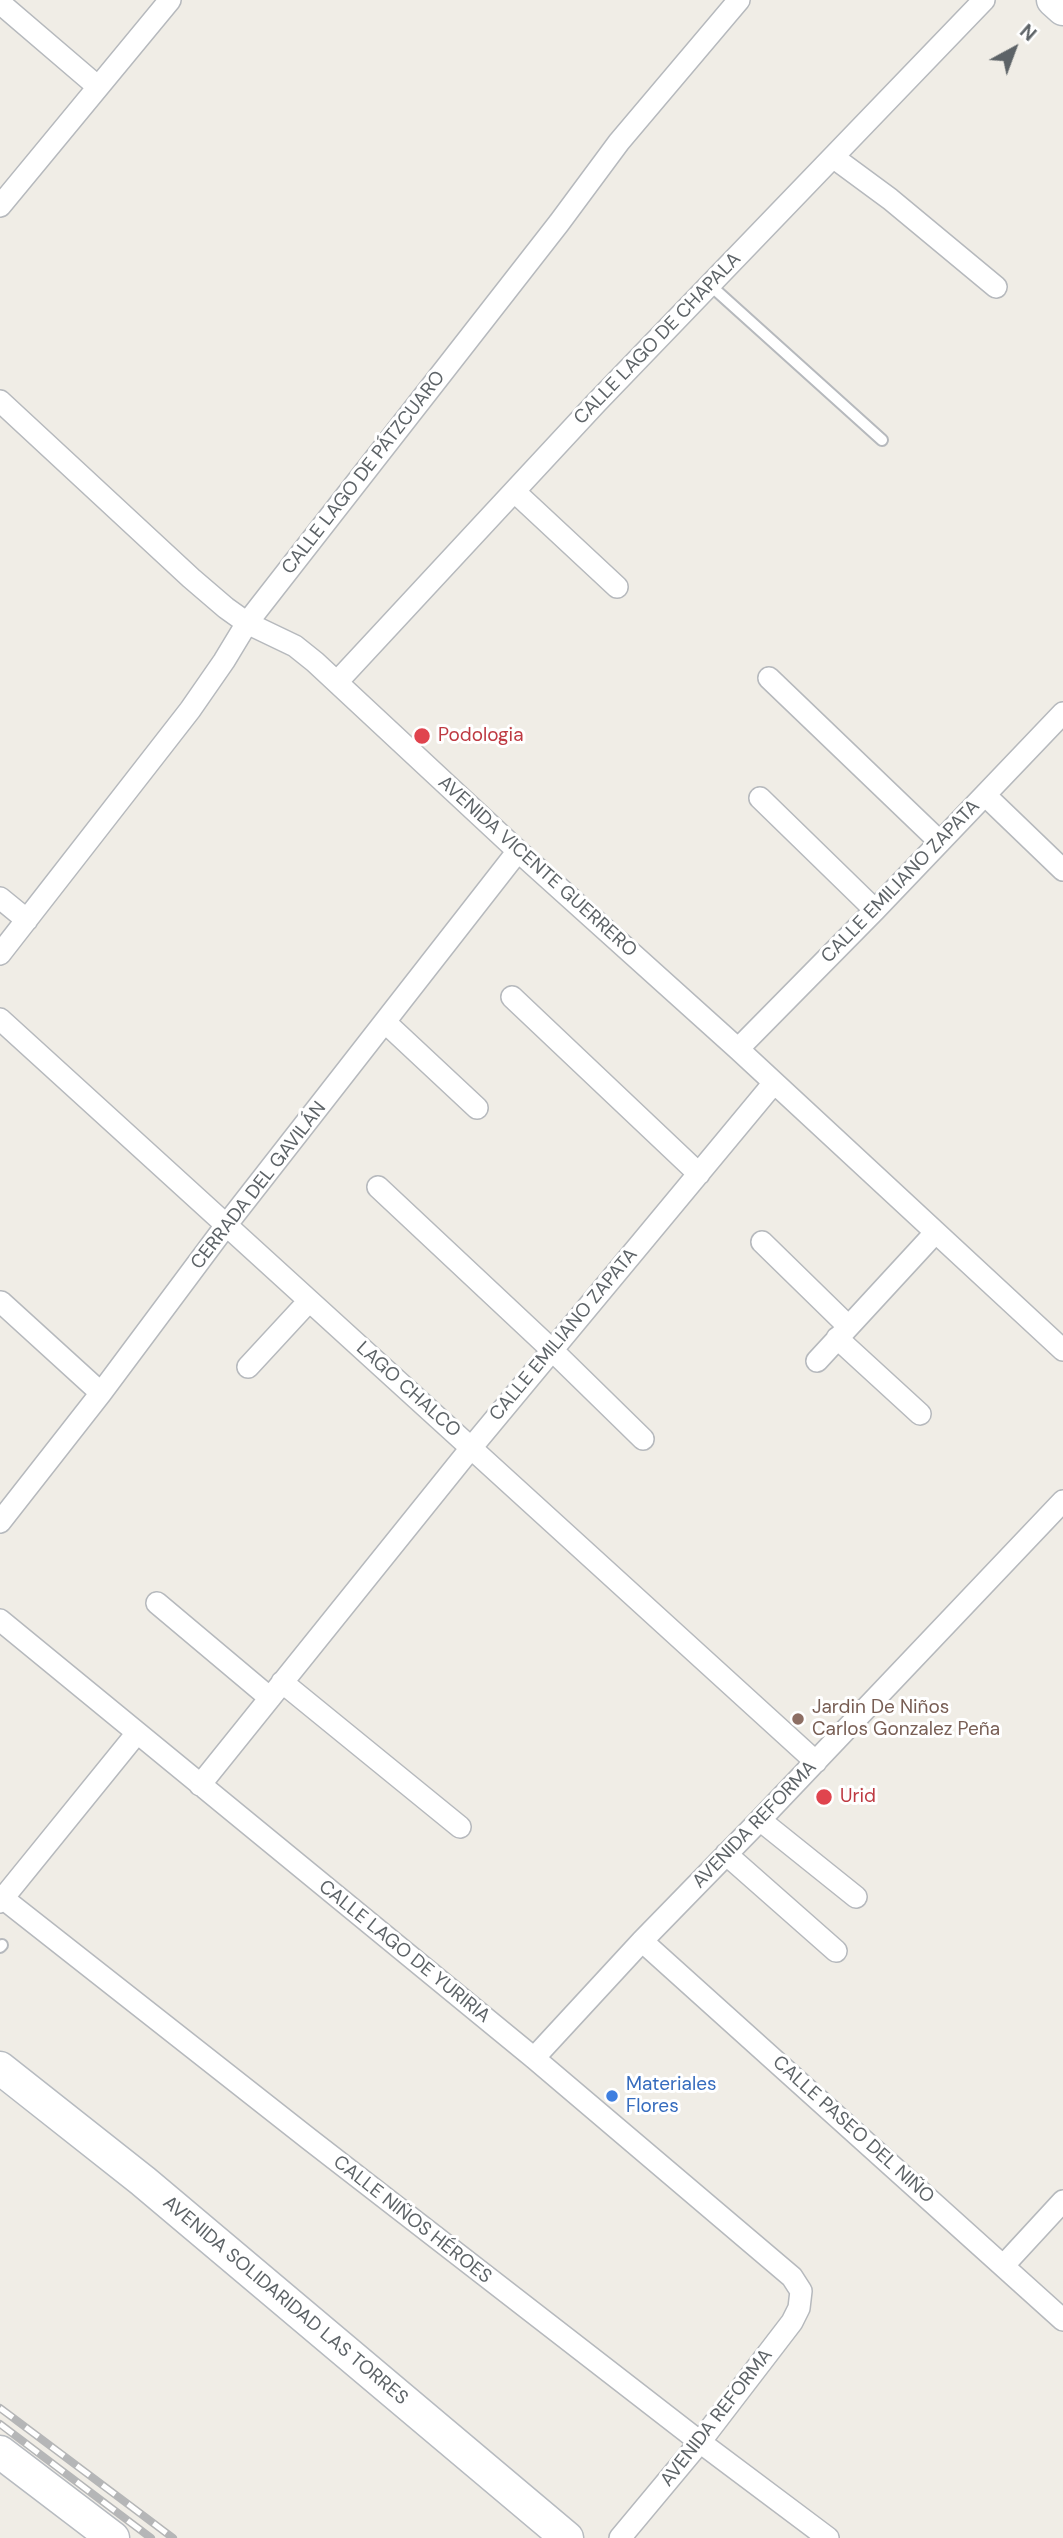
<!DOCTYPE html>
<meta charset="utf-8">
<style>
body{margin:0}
#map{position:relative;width:1063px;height:2538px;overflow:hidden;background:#f0ede6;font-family:"DM Sans",sans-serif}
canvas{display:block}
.north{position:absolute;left:979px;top:14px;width:70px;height:70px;-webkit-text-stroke:5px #fff;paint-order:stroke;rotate:41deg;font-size:19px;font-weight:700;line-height:28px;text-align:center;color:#5d6367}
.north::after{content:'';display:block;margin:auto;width:24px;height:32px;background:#5d6367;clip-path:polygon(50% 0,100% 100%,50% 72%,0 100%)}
</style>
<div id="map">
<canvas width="1063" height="2538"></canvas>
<div class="north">N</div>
</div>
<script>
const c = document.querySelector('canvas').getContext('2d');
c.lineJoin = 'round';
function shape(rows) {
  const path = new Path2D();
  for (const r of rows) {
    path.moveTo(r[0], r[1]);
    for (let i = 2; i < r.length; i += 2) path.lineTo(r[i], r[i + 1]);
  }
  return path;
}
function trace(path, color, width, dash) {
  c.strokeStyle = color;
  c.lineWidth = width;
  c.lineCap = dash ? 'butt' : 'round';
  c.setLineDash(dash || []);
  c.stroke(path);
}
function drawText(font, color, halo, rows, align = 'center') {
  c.font = font + ' "DM Sans",sans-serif';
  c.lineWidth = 6;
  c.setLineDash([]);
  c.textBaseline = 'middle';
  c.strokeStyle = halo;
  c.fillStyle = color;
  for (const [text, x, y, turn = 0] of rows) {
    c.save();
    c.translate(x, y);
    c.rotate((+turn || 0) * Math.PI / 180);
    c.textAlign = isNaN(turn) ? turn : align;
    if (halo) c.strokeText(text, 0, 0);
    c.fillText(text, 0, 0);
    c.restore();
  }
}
const service = shape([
 [710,285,882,440],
 [0,1947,2,1945]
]);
const minor = shape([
 [0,3,97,86],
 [833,157,890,199,996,287],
 [0,206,170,0],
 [0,401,191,578,226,608,247,623,295,646,315,662,518,851,738,1049,1063,1350],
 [515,492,617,587],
 [769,678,940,842],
 [337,682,597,402,984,0],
 [985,795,1063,870],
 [760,798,875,910],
 [0,898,27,920],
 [0,954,190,710,224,661,247,623,559,223,619,142,739,0],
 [512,997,699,1174],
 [0,1019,816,1762],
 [386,1023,477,1108],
 [738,1049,875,910,1063,713],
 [378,1187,552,1350,643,1439],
 [762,1242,848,1326],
 [1,1302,101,1393],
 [837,1338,920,1414],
 [817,1361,935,1233],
 [248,1367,309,1301],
 [0,1522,101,1393,227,1224,518,851],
 [157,1603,270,1698],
 [0,1620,534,2058,792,2277,801,2291,799,2308,792,2322,700,2442,620,2538],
 [282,1682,460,1827],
 [200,1785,471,1448,773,1084],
 [760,1820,856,1897],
 [726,1854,836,1951],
 [0,1896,309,2139,700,2442,828,2538],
 [0,1902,137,1733],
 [642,1941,1063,2320],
 [534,2058,642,1941,760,1820,1063,1501],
 [1004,2265,1063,2201]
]);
const secondary = shape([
 [1053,0,1063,9],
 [0,2068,143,2181,567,2538],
 [0,2452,113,2538]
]);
trace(service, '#b6b9bd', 14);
trace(minor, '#b6b9bd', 24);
trace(secondary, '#b7bbc0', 35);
trace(service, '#fff', 10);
trace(minor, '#fff', 21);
trace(secondary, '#fff', 32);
const rail = shape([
 [0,2408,173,2538],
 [0,2424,151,2538]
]);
trace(rail, '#b5b6b7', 8);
trace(rail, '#fff', 5, [16]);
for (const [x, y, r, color] of [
 [422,736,9,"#e0444e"],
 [798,1719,7,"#8d6e63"],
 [824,1797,9,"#e0444e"],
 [612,2096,7,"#3f7fe0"]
]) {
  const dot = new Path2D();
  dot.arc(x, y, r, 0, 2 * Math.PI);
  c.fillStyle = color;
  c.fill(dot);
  trace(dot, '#fff', 2.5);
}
drawText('19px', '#5d6367', '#fff', [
 ["CALLE LAGO DE CHAPALA",658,339,-46],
 ["CALLE LAGO DE PÁTZCUARO",364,473,-52],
 ["AVENIDA VICENTE GUERRERO",537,867,42],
 ["CALLE EMILIANO ZAPATA",901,882,-46],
 ["CERRADA DEL GAVILÁN",259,1186,-52],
 ["CALLE EMILIANO ZAPATA",564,1335,-50],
 ["LAGO CHALCO",408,1390,42],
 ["AVENIDA REFORMA",755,1825,-46],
 ["CALLE LAGO DE YURIRIA",404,1952,39],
 ["CALLE PASEO DEL NIÑO",853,2130,42],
 ["CALLE NIÑOS HÉROES",412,2220,38],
 ["AVENIDA SOLIDARIDAD LAS TORRES",285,2301,40],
 ["AVENIDA REFORMA",717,2418,-52]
]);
drawText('19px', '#be3a42', '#fff', [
 ["Podologia",438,736],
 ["Urid",840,1797]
], 'left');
drawText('19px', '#785e54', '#fff', [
 ["Jardin De Niños",812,1708],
 ["Carlos Gonzalez Peña",812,1730]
], 'left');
drawText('19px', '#366cbe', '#fff', [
 ["Materiales",626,2085],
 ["Flores",626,2107]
], 'left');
</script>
